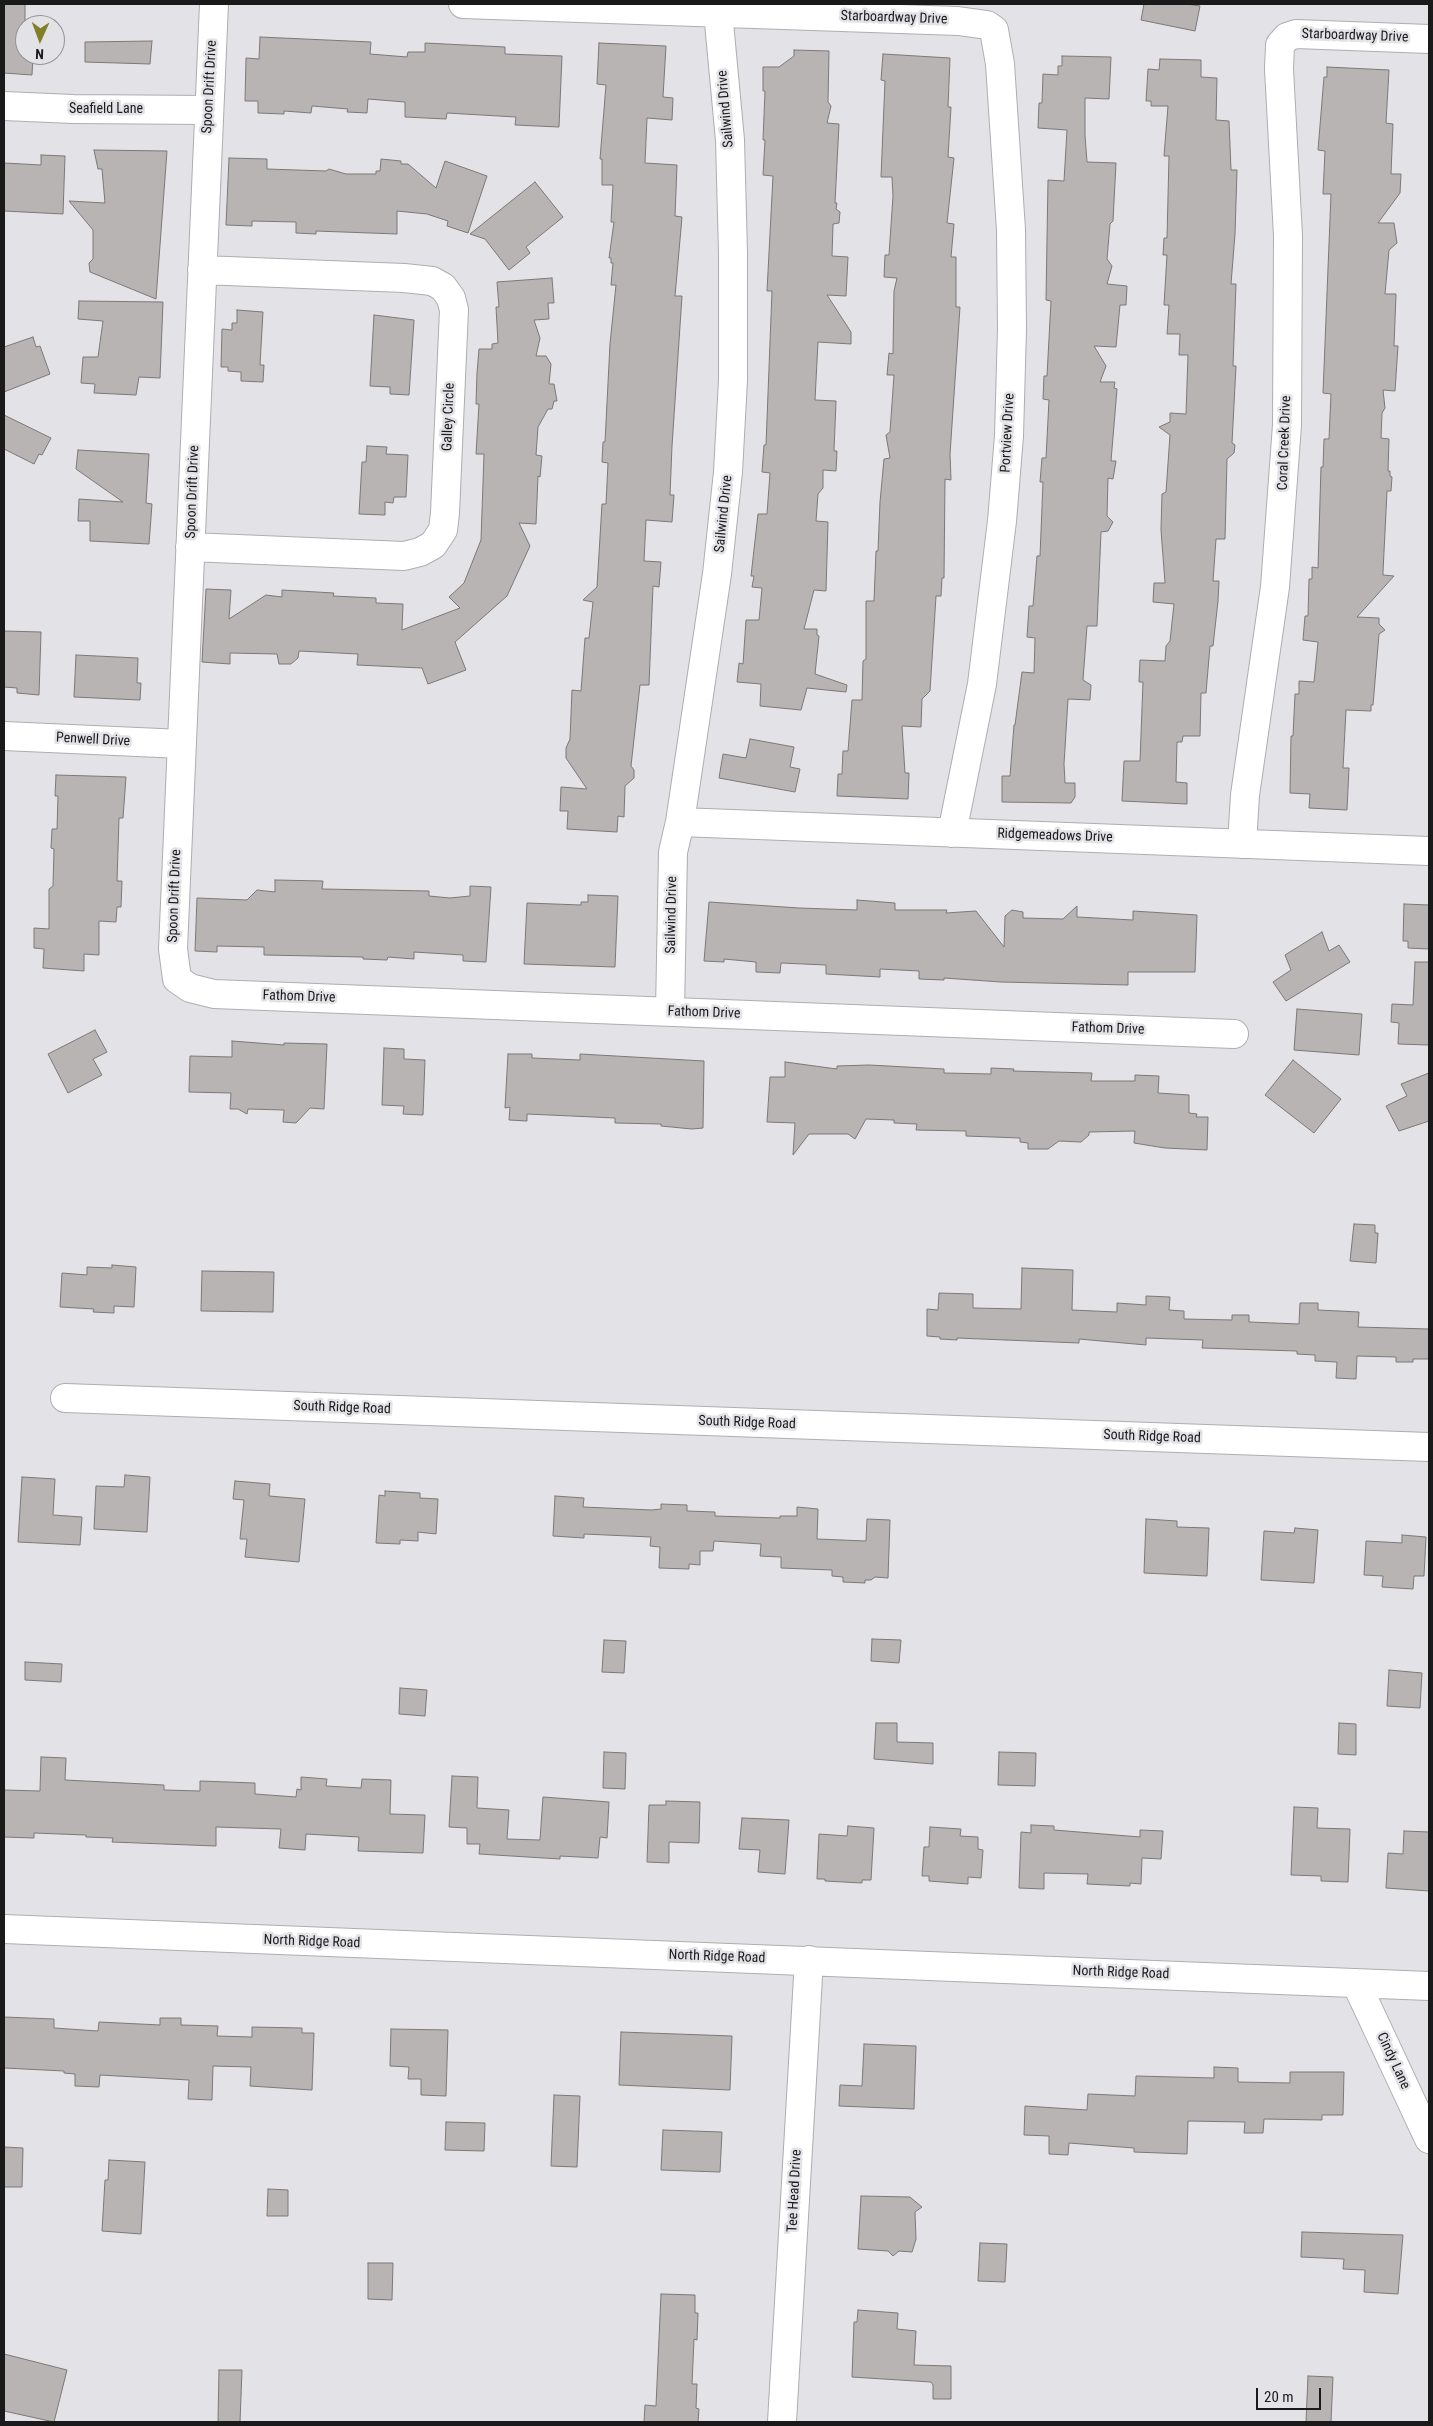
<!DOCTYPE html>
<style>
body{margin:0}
#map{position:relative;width:1433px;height:2426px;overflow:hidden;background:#e3e2e6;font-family:"Roboto Condensed",sans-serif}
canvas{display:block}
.frame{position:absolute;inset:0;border:5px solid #1a1a1b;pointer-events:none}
.north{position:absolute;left:15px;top:15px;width:50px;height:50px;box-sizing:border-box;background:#e3e2e6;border:1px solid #939295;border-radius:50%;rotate:182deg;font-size:14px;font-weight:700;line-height:20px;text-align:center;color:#1a1a1b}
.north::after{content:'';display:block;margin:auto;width:18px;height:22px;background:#817f27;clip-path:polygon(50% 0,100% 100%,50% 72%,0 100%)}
.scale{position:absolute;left:1256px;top:2388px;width:65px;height:22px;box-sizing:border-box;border:2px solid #1a1a1b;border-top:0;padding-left:6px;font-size:15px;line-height:18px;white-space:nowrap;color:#1a1a1b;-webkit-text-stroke:4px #e3e2e6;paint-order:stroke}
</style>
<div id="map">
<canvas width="1433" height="2426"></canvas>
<div class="frame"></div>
<div class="north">N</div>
<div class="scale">20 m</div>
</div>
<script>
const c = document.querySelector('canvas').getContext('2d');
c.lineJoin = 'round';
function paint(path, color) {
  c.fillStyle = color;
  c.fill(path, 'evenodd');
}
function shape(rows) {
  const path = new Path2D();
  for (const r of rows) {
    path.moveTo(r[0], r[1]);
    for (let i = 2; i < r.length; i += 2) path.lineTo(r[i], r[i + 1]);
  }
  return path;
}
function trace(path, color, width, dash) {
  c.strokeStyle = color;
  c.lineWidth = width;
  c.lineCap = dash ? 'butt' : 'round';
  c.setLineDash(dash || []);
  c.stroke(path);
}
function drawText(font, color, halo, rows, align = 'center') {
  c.font = font + ' "Roboto Condensed",sans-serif';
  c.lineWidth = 5;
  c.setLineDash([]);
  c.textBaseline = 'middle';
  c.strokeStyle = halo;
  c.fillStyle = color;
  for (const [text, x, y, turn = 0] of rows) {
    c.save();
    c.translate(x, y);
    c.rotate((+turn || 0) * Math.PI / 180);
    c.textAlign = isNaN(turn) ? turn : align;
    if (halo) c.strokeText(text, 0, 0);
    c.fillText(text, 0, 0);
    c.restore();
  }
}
const building = shape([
 [4,4,25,4,25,55,33,55,32,75,4,73,4,4],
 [1144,4,1187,4,1200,6,1195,31,1141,20,1144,4],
 [260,37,371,42,370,54,407,57,408,52,425,52,425,43,505,47,505,54,562,56,559,127,515,125,516,117,447,113,446,119,405,117,405,102,368,99,367,113,347,112,348,109,312,106,311,113,284,111,284,114,258,113,258,101,245,101,246,58,259,59,260,37],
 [152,41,150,64,85,62,85,42,152,41],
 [599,43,666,46,663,97,673,98,672,120,647,118,645,163,677,165,675,216,682,217,675,296,682,296,672,446,670,495,674,495,672,522,646,520,644,561,661,562,659,587,653,586,649,685,640,685,631,766,634,770,634,778,625,786,624,817,618,816,617,832,567,829,568,811,560,811,561,787,587,789,566,758,566,748,570,739,572,690,581,691,585,638,589,638,593,602,583,600,597,587,602,504,606,504,608,463,602,462,603,442,605,442,610,344,616,285,611,285,613,263,611,263,611,258,609,258,614,222,611,222,613,185,602,185,602,159,600,159,606,85,597,84,599,43],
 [794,50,829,51,828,102,831,106,827,123,839,124,835,203,837,203,836,209,840,212,839,223,833,224,832,256,848,257,846,296,827,295,851,332,851,344,818,342,815,400,836,401,834,451,837,451,836,471,823,470,823,488,818,494,816,521,828,522,826,591,814,590,804,629,817,629,817,635,819,636,815,674,847,685,846,692,807,688,801,710,760,706,761,684,737,682,739,663,743,664,746,620,759,620,762,588,752,587,754,576,751,576,758,514,767,514,770,473,762,472,764,445,766,445,772,291,767,291,773,176,763,175,765,140,763,140,765,91,763,91,763,67,779,67,794,56,794,50],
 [883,54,950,58,948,107,951,107,948,157,954,158,947,223,954,224,951,257,956,257,956,307,960,307,950,454,951,480,945,479,944,578,942,578,941,596,936,596,930,691,922,699,921,727,902,726,905,773,909,773,908,799,837,796,838,774,842,774,843,751,848,751,852,700,862,700,863,661,866,659,866,601,874,601,876,551,878,551,880,502,884,459,890,458,886,435,890,432,894,375,887,375,889,353,893,354,894,291,897,278,884,277,885,255,889,255,893,196,892,177,881,177,885,81,881,80,883,54],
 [1062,56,1111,57,1109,99,1085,98,1085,135,1087,162,1116,163,1113,221,1110,224,1107,259,1112,266,1107,284,1127,286,1126,305,1120,305,1116,347,1094,346,1106,366,1100,382,1115,382,1114,388,1117,389,1111,461,1116,461,1113,479,1108,478,1107,516,1113,522,1108,531,1101,532,1097,626,1087,626,1083,680,1091,685,1090,700,1068,699,1064,764,1065,783,1075,783,1075,797,1071,803,1002,802,1002,776,1010,776,1014,725,1015,725,1022,672,1034,673,1035,638,1027,637,1029,606,1033,606,1037,556,1040,556,1043,482,1040,482,1042,458,1046,458,1049,400,1043,399,1044,376,1047,376,1051,301,1046,300,1048,180,1064,181,1067,130,1038,128,1039,103,1042,103,1043,74,1058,75,1058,66,1062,66,1062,56],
 [1160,59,1201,60,1201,77,1217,78,1216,120,1229,121,1231,170,1237,170,1235,234,1231,284,1236,284,1233,366,1236,366,1232,443,1235,445,1234,453,1227,459,1225,539,1216,539,1213,581,1219,581,1218,601,1213,646,1210,646,1206,693,1201,693,1200,736,1183,736,1182,742,1177,742,1176,782,1187,783,1187,804,1122,801,1124,761,1140,761,1143,682,1139,682,1140,660,1165,661,1166,646,1170,641,1174,604,1153,602,1154,583,1165,583,1161,530,1162,494,1166,492,1170,435,1159,427,1170,422,1170,413,1186,414,1188,355,1179,355,1180,334,1167,334,1169,305,1164,305,1167,255,1163,255,1164,238,1167,238,1169,156,1164,156,1168,106,1151,106,1151,101,1146,101,1148,69,1159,70,1160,59],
 [1327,67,1389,70,1386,123,1393,124,1391,174,1401,174,1400,193,1378,223,1394,223,1397,243,1389,250,1385,294,1396,294,1394,346,1398,346,1395,391,1383,390,1385,408,1382,413,1381,438,1389,439,1388,471,1390,471,1390,476,1392,477,1391,491,1387,491,1383,572,1383,575,1394,576,1357,617,1379,618,1379,624,1385,630,1379,634,1373,705,1371,705,1371,711,1346,710,1343,768,1349,768,1347,810,1309,808,1310,794,1290,793,1291,736,1293,736,1295,694,1299,694,1299,681,1314,682,1318,642,1303,640,1305,616,1308,616,1309,579,1312,579,1312,567,1318,568,1321,467,1323,467,1324,439,1329,439,1331,394,1323,393,1331,194,1323,194,1325,151,1318,150,1324,77,1327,77,1327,67],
 [94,150,167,151,156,299,90,272,89,263,93,259,93,230,69,201,105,203,102,169,98,169,94,150],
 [41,155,65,156,63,214,4,211,4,163,41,165,41,155],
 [229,158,267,159,267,169,326,171,329,169,346,174,376,174,376,171,380,171,381,159,401,161,401,164,408,164,436,188,445,161,487,176,468,233,447,226,448,221,427,214,397,211,397,234,316,231,316,234,296,233,296,222,252,221,252,226,226,225,229,158],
 [535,182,563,217,526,247,530,253,509,270,485,239,470,234,535,182],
 [552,278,554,303,548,303,549,319,534,320,540,338,536,356,546,356,551,364,549,384,554,384,557,401,554,401,552,409,548,409,538,427,536,455,542,456,540,477,538,476,536,524,519,523,530,546,507,596,455,642,466,670,428,684,422,668,357,665,358,654,299,651,298,658,291,664,279,664,277,654,230,653,230,664,202,662,206,589,231,590,229,619,266,595,282,597,282,590,334,593,333,596,376,598,376,603,403,604,402,630,460,608,449,597,464,583,481,540,484,454,476,454,479,404,476,404,477,373,479,349,492,349,492,344,498,343,496,307,499,307,497,282,552,278],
 [79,301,163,302,160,378,139,377,136,395,94,393,95,384,81,383,83,357,98,357,103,321,78,319,79,301],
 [237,310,263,312,260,365,264,365,263,382,241,381,241,372,228,371,228,367,221,367,222,329,232,330,232,323,237,323,237,310],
 [374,315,414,320,409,395,390,394,390,387,370,386,374,315],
 [33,337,36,347,40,346,50,374,4,392,4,347,33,337],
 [4,415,51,438,42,455,39,454,34,464,4,449,4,415],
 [367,446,387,447,386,454,408,455,406,497,394,497,393,503,385,502,385,515,359,514,362,462,366,462,367,446],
 [78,450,149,454,146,503,152,504,149,544,90,541,90,521,78,521,79,499,123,502,76,469,78,450],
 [4,631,41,632,39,695,17,693,17,688,4,687,4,631],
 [76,655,138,658,137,683,141,683,140,700,74,697,76,655],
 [750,739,794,747,790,767,800,769,795,792,719,778,723,754,746,758,750,739],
 [56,775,126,777,123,818,119,818,117,881,122,881,121,907,117,907,116,922,99,921,99,955,84,954,84,971,43,968,44,949,34,948,34,928,49,929,49,889,53,886,54,849,51,848,52,829,57,829,58,796,55,796,56,775],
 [275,880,323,881,322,889,429,891,429,896,450,898,470,896,470,886,491,887,486,962,463,961,463,955,414,952,414,959,388,957,387,960,363,959,363,957,264,955,264,947,217,946,217,952,195,951,197,898,247,900,257,890,275,892,275,880],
 [588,895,618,896,615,967,524,964,527,903,581,905,581,902,588,902,588,895],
 [857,900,895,903,895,910,947,910,946,913,976,911,1004,947,1005,916,1012,910,1023,912,1023,918,1063,919,1077,906,1077,917,1133,920,1133,911,1197,915,1195,972,1128,972,1128,985,1001,982,944,978,944,980,919,979,919,971,880,969,880,977,826,974,826,965,781,963,780,973,756,972,756,962,724,959,724,962,704,961,709,902,799,908,857,910,857,900],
 [1404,904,1429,905,1429,949,1408,948,1408,941,1403,941,1404,904],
 [1322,932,1329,951,1339,945,1350,962,1286,1001,1273,982,1291,970,1285,955,1322,932],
 [1415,962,1429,962,1429,1045,1398,1044,1399,1023,1391,1022,1392,1004,1413,1005,1415,962],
 [1297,1009,1362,1014,1359,1055,1294,1050,1297,1009],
 [95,1030,107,1052,93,1059,102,1075,68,1093,48,1054,95,1030],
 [232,1041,284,1045,284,1043,327,1044,324,1109,310,1108,296,1123,283,1122,284,1110,248,1109,247,1114,238,1109,230,1109,231,1093,189,1092,190,1056,232,1057,232,1041],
 [384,1048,404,1049,404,1059,425,1060,423,1115,403,1114,404,1106,382,1105,384,1048],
 [508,1054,532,1054,532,1058,580,1060,580,1054,704,1061,703,1128,692,1129,661,1126,661,1124,615,1123,615,1118,527,1114,527,1121,509,1120,510,1107,505,1108,508,1054],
 [1293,1060,1341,1099,1314,1133,1265,1095,1293,1060],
 [785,1062,837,1069,837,1066,869,1065,944,1069,944,1073,991,1074,991,1068,1014,1069,1013,1071,1092,1073,1091,1081,1135,1081,1135,1075,1159,1076,1158,1093,1189,1095,1189,1113,1197,1114,1196,1117,1208,1117,1207,1150,1165,1148,1134,1143,1135,1131,1089,1132,1089,1135,1081,1142,1059,1141,1048,1149,1028,1149,1028,1143,1020,1142,1020,1138,966,1136,966,1131,916,1130,917,1124,894,1123,894,1120,866,1119,855,1139,848,1134,809,1134,793,1155,795,1123,767,1122,770,1077,785,1077,785,1062],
 [1429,1073,1429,1121,1399,1131,1386,1106,1407,1096,1401,1084,1429,1073],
 [1354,1224,1375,1225,1375,1233,1378,1233,1376,1263,1350,1261,1354,1224],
 [112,1265,136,1267,134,1307,114,1306,114,1313,93,1312,94,1309,60,1307,62,1273,87,1275,87,1267,112,1268,112,1265],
 [1022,1268,1073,1270,1072,1310,1117,1312,1117,1303,1146,1305,1146,1296,1170,1297,1169,1310,1184,1311,1184,1319,1232,1320,1232,1315,1249,1315,1249,1322,1299,1324,1300,1303,1318,1303,1318,1310,1359,1312,1358,1327,1429,1329,1429,1359,1413,1359,1413,1362,1396,1362,1396,1357,1357,1356,1356,1379,1336,1378,1337,1362,1315,1361,1315,1355,1297,1354,1297,1351,1202,1348,1203,1340,1146,1338,1146,1345,1079,1339,1079,1343,957,1338,957,1340,940,1339,940,1337,927,1336,927,1309,938,1310,939,1293,973,1294,973,1308,1021,1309,1022,1268],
 [202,1271,274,1272,273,1312,201,1311,202,1271],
 [125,1475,150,1477,147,1532,94,1529,96,1486,124,1487,125,1475],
 [22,1477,55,1479,53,1515,82,1517,80,1545,18,1542,22,1477],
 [235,1481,270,1484,269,1496,305,1499,299,1562,245,1557,247,1539,240,1539,244,1500,233,1499,235,1481],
 [385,1491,420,1493,420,1498,438,1499,436,1534,418,1532,418,1541,400,1540,400,1544,376,1543,379,1495,385,1496,385,1491],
 [555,1496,584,1498,583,1507,652,1510,661,1509,661,1504,687,1505,687,1511,715,1512,715,1516,780,1518,780,1516,797,1516,797,1507,818,1509,817,1539,866,1541,867,1519,890,1520,888,1578,875,1577,871,1580,865,1580,865,1583,843,1582,843,1577,832,1576,832,1570,781,1568,781,1557,760,1556,761,1544,714,1541,713,1551,700,1551,700,1565,689,1564,689,1569,659,1568,660,1547,650,1546,651,1537,584,1534,584,1538,553,1536,555,1496],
 [1146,1519,1177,1521,1177,1527,1209,1528,1207,1576,1144,1573,1146,1519],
 [1295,1528,1318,1530,1314,1583,1261,1580,1264,1531,1294,1533,1295,1528],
 [1402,1535,1426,1537,1424,1576,1414,1576,1413,1589,1382,1587,1383,1576,1364,1575,1366,1541,1402,1543,1402,1535],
 [872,1639,901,1640,899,1663,871,1661,872,1639],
 [604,1640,626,1641,624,1673,602,1672,604,1640],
 [25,1662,62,1664,61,1682,25,1680,25,1662],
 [1389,1670,1422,1673,1420,1708,1387,1706,1389,1670],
 [400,1688,427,1690,425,1716,399,1714,400,1688],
 [876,1723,897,1723,897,1742,933,1743,933,1764,874,1759,876,1723],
 [1339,1723,1356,1724,1356,1755,1338,1754,1339,1723],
 [604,1752,626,1753,625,1789,603,1788,604,1752],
 [999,1752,1036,1753,1035,1786,998,1785,999,1752],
 [41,1757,66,1758,65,1780,164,1785,164,1790,200,1791,200,1781,255,1783,255,1794,296,1797,297,1789,301,1790,301,1777,327,1779,326,1786,361,1788,362,1779,391,1780,390,1814,425,1815,423,1853,358,1851,359,1837,306,1834,305,1850,279,1848,281,1829,216,1827,216,1846,112,1842,113,1838,86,1837,86,1835,34,1833,34,1838,4,1837,4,1790,40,1791,41,1757],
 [452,1776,478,1777,477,1808,509,1810,507,1839,540,1840,543,1797,609,1802,607,1838,600,1837,598,1858,560,1856,560,1859,479,1854,480,1844,467,1844,467,1828,449,1827,452,1776],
 [666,1801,700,1802,699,1843,669,1842,669,1863,647,1862,649,1805,666,1805,666,1801],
 [1294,1807,1318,1808,1317,1828,1350,1829,1348,1882,1321,1881,1321,1876,1291,1875,1294,1807],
 [742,1818,789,1820,785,1874,758,1872,760,1850,739,1849,742,1818],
 [1031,1825,1054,1826,1054,1830,1140,1837,1140,1830,1163,1831,1161,1859,1142,1858,1141,1884,1130,1883,1130,1886,1087,1884,1088,1874,1044,1873,1044,1889,1019,1888,1021,1832,1031,1833,1031,1825],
 [848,1826,874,1828,871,1880,862,1880,862,1883,825,1881,825,1879,817,1879,819,1834,847,1836,848,1826],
 [930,1827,961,1829,960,1836,978,1837,978,1849,983,1850,981,1878,968,1877,968,1884,929,1881,929,1876,922,1876,924,1847,929,1847,930,1827],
 [1404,1831,1429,1832,1429,1891,1386,1888,1388,1853,1403,1854,1404,1831],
 [4,2017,54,2019,54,2028,98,2031,99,2022,160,2025,160,2018,181,2018,181,2025,218,2026,217,2036,252,2037,252,2027,302,2028,302,2033,314,2033,312,2090,250,2086,251,2067,213,2066,212,2100,188,2099,189,2080,100,2075,99,2087,75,2086,75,2074,64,2073,64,2071,4,2068,4,2017],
 [391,2029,448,2030,446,2096,421,2095,421,2079,408,2079,409,2067,390,2066,391,2029],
 [621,2032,732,2036,730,2090,619,2085,621,2032],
 [864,2044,916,2046,914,2109,839,2106,840,2085,862,2086,864,2044],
 [1214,2067,1238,2068,1238,2082,1290,2083,1290,2072,1344,2072,1343,2115,1322,2115,1322,2120,1264,2119,1263,2133,1244,2133,1245,2122,1188,2121,1187,2154,1134,2152,1134,2148,1069,2143,1068,2155,1049,2154,1049,2136,1024,2135,1025,2106,1087,2110,1088,2094,1135,2096,1136,2076,1214,2078,1214,2067],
 [554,2095,580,2096,577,2167,551,2166,554,2095],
 [446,2122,485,2123,484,2151,445,2150,446,2122],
 [663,2130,722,2132,720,2172,661,2170,663,2130],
 [4,2147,23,2148,22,2187,4,2187,4,2147],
 [109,2160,145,2162,141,2234,102,2231,105,2180,108,2180,109,2160],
 [268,2189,288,2190,288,2216,267,2216,268,2189],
 [861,2196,910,2197,922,2207,915,2212,916,2239,912,2252,899,2251,893,2256,888,2251,858,2249,861,2196],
 [1302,2232,1403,2235,1398,2294,1364,2292,1365,2270,1343,2269,1344,2259,1301,2257,1302,2232],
 [980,2243,1007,2244,1005,2282,978,2281,980,2243],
 [368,2263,393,2263,392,2300,368,2299,368,2263],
 [661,2294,695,2295,695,2313,698,2313,697,2340,694,2339,692,2384,697,2384,696,2408,699,2409,698,2422,644,2422,645,2405,656,2406,661,2294],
 [858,2310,898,2313,897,2329,916,2331,914,2365,951,2366,951,2399,933,2399,933,2385,931,2382,852,2377,854,2322,857,2322,858,2310],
 [4,2354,67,2370,54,2422,4,2411,4,2354],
 [219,2370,242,2370,240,2422,218,2422,219,2370],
 [1308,2376,1333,2377,1331,2422,1306,2422,1308,2376]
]);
paint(building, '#b9b4b4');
trace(building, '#7d7878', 1);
const minor = shape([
 [214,4,173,949,177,979,190,988,214,994,1234,1034],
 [463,4,958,21,987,25,994,30,1000,64,1011,230,1012,329,1009,436,1002,521,982,684,952,833],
 [4,106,73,109,209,110],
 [190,547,404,556,420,552,433,545,443,530,445,513,454,310,451,298,443,287,432,281,404,278,202,270],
 [4,736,182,744],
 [680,822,1429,851],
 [1242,844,1245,795,1275,587,1287,425,1288,236,1279,69,1280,45,1287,37,1296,34,1429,39],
 [670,1012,673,852,680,822,717,574,728,472,733,380,733,253,730,140,718,12],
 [65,1398,1429,1447],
 [4,1929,1429,1986],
 [1356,1983,1429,2139],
 [782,2422,809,1960]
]);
trace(minor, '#aeaeb1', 30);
trace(minor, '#fff', 28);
drawText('14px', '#1a1a1b', '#e3e2e6', [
 ["Starboardway Drive",894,18,2],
 ["Starboardway Drive",1355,36,2],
 ["Spoon Drift Drive",210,87,-87],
 ["Seafield Lane",106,109],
 ["Sailwind Drive",726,109,-95],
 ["Galley Circle",449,417,-88],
 ["Portview Drive",1008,433,-87],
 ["Coral Creek Drive",1285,443,-88],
 ["Spoon Drift Drive",193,492,-88],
 ["Sailwind Drive",724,514,-84],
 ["Penwell Drive",93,740,3],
 ["Ridgemeadows Drive",1055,836,2],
 ["Spoon Drift Drive",175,896,-88],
 ["Sailwind Drive",672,915,-89],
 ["Fathom Drive",299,997,2],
 ["Fathom Drive",704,1013,2],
 ["Fathom Drive",1108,1029,2],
 ["South Ridge Road",342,1408,2],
 ["South Ridge Road",747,1423,2],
 ["South Ridge Road",1152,1437,2],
 ["North Ridge Road",312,1942,2],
 ["North Ridge Road",717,1957,2],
 ["North Ridge Road",1121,1973,2],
 ["Cindy Lane",1393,2061,65],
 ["Tee Head Drive",795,2191,-87]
]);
</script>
